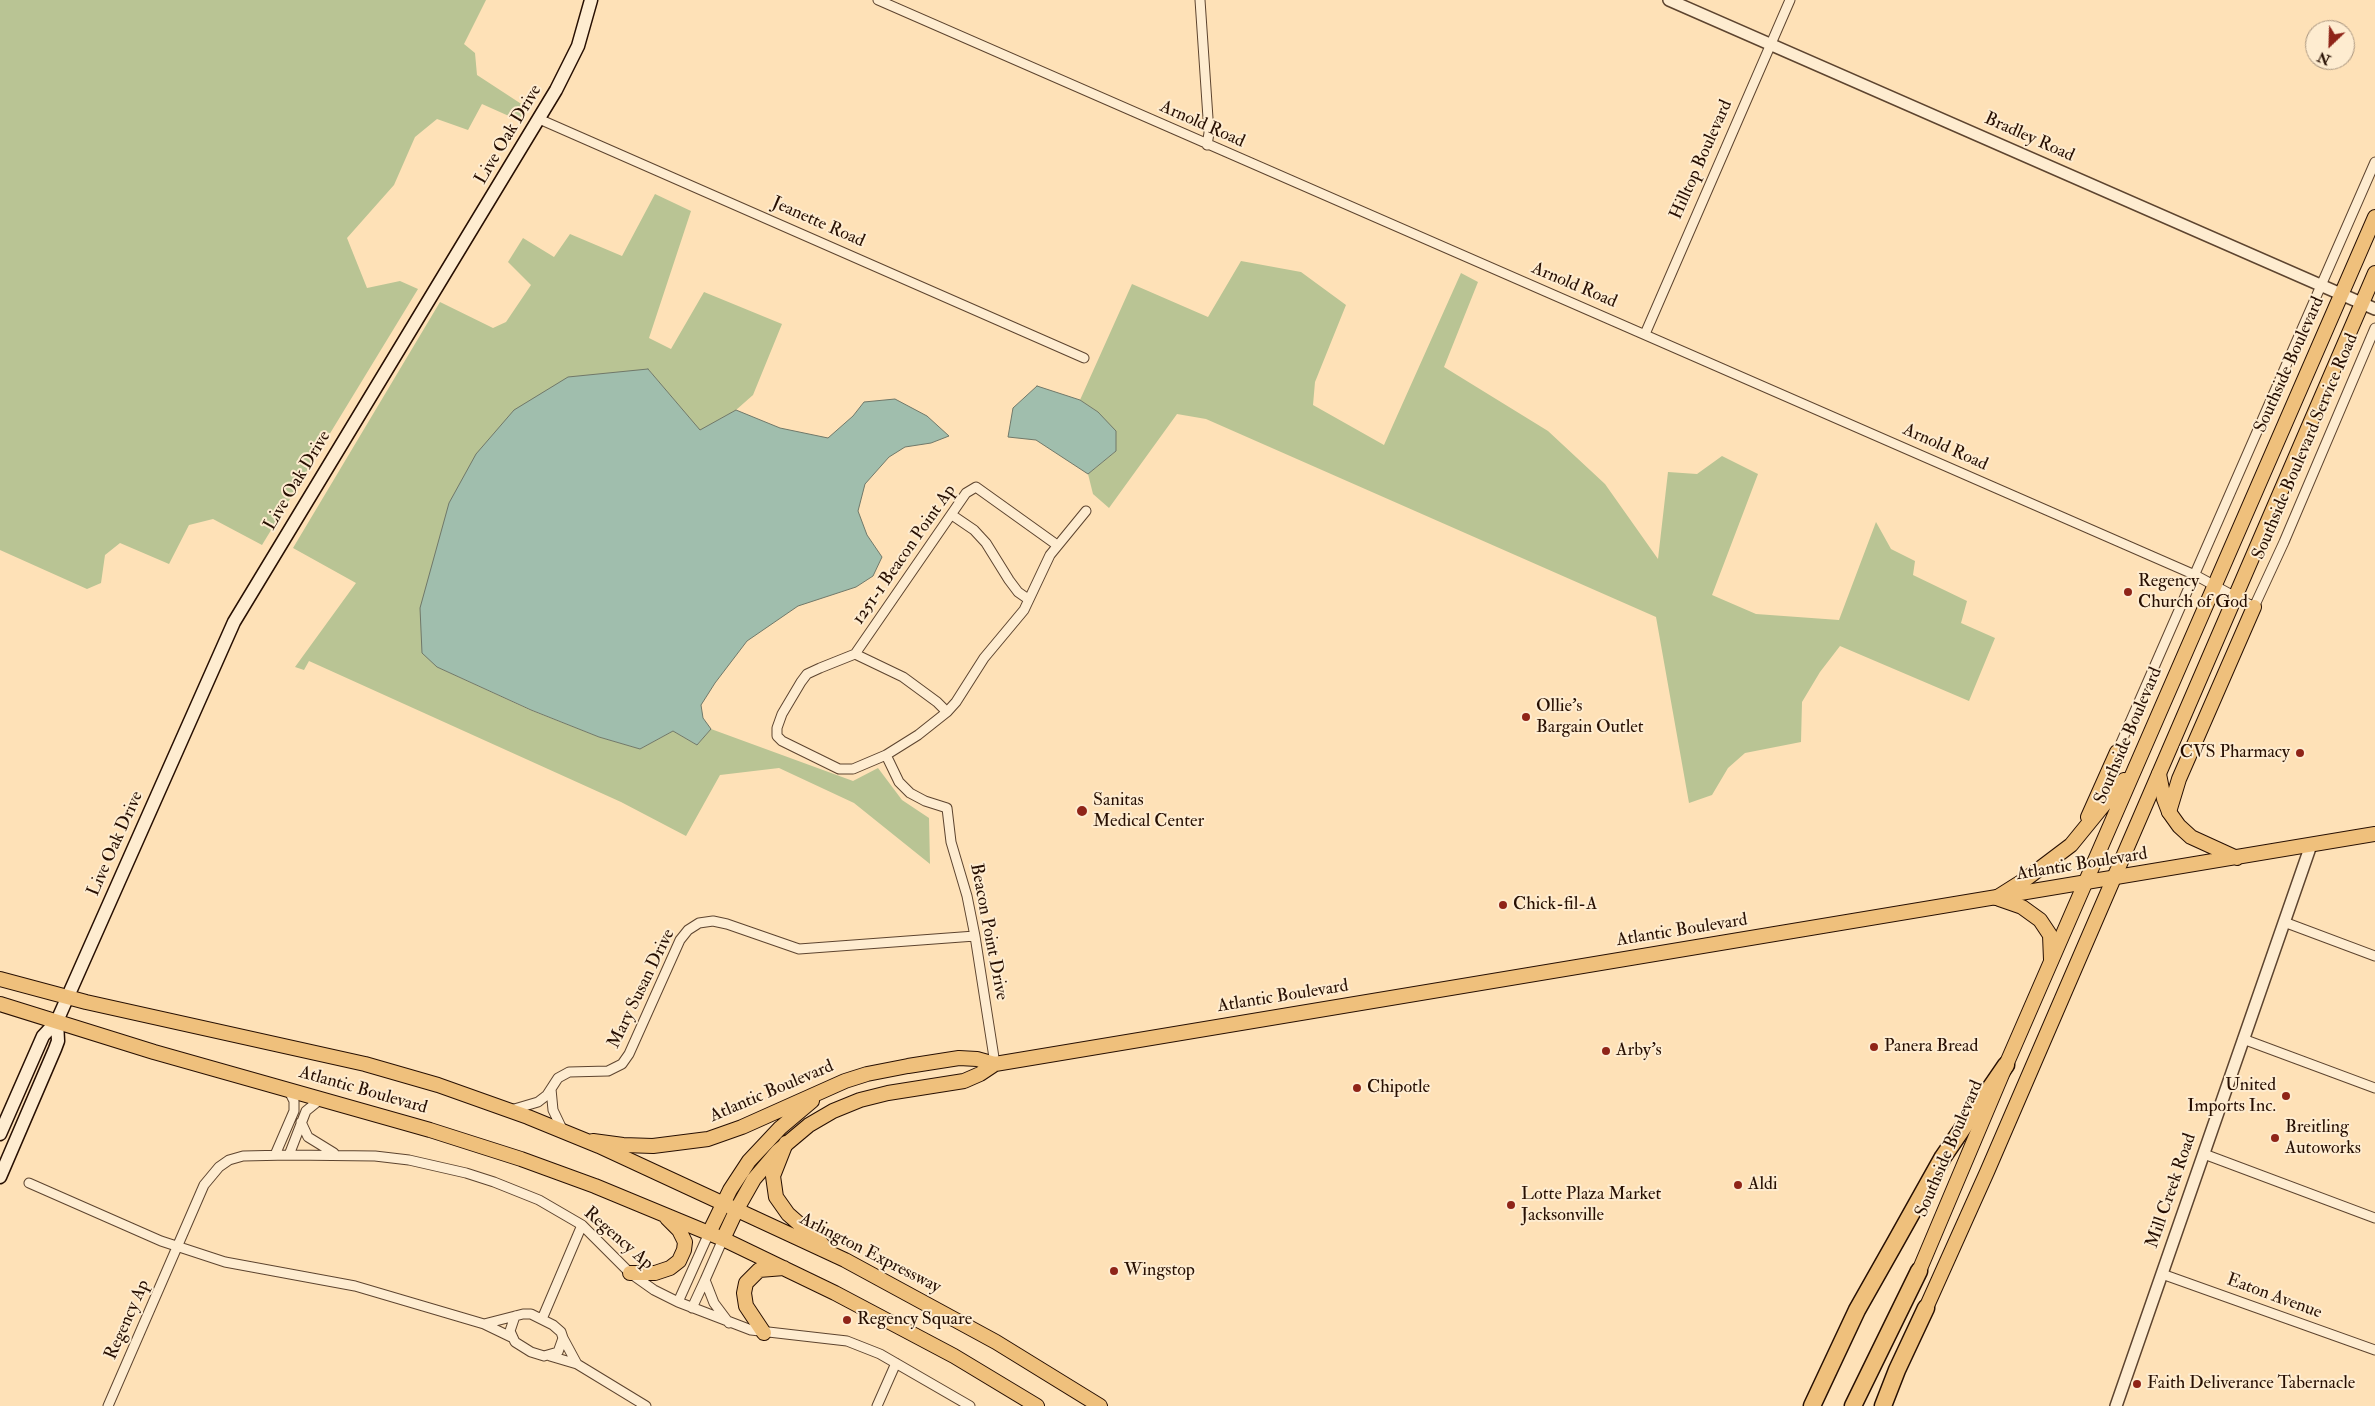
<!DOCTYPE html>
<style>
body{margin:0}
#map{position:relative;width:2375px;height:1406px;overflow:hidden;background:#fee1b7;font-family:"IM FELL Double Pica",serif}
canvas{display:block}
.north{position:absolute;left:2305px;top:20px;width:50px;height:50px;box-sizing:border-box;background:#feecd0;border:1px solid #a8947e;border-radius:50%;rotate:204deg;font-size:14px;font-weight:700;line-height:20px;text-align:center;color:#270f02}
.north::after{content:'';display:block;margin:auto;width:18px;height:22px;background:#8f2418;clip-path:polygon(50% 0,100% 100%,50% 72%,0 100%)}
</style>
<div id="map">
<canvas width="2375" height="1406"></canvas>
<div class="north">N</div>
</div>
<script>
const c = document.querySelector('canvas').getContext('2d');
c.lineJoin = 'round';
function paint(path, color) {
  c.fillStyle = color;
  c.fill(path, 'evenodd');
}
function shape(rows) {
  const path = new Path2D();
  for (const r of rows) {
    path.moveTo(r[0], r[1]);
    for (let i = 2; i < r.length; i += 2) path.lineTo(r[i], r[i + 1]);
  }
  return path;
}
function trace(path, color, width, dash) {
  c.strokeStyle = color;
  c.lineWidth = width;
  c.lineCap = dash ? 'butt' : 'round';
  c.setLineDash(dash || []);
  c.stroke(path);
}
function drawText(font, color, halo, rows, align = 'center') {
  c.font = font + ' "IM FELL Double Pica",serif';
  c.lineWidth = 4;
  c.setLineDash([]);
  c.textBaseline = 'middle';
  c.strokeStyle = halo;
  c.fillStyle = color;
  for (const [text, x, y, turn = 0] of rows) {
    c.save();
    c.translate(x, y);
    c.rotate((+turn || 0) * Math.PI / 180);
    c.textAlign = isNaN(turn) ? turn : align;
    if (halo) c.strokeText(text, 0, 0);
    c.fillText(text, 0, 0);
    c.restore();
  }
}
paint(shape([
 [0,0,486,0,464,44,475,53,477,75,526,107,520,121,482,104,468,130,437,119,415,137,394,185,347,238,367,288,400,281,418,289,262,545,213,519,189,525,169,564,120,543,105,555,101,583,87,589,0,550],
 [655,194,691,211,649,338,671,349,704,292,782,324,753,395,736,410,700,431,648,369,437,667,530,710,599,737,640,749,673,731,697,745,711,729,853,781,878,768,902,800,929,818,930,864,854,803,779,768,720,775,686,836,621,802,309,661,304,670,295,667,356,583,293,548,440,302,493,328,506,322,531,285,508,262,523,238,554,257,570,234,622,256],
 [1241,261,1301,272,1346,305,1315,382,1313,405,1384,445,1461,273,1478,282,1444,367,1548,431,1605,484,1658,559,1668,472,1697,474,1722,456,1758,474,1712,595,1756,614,1839,620,1876,522,1891,549,1915,561,1913,575,1967,601,1961,623,1995,638,1969,701,1840,646,1820,672,1802,702,1801,742,1745,753,1728,768,1712,795,1689,803,1656,617,1206,419,1177,414,1109,508,1093,494,1088,474,1116,451,1098,412,1080,400,1132,284,1208,317]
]), '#b9c494');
const water = shape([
 [648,369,700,430,736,410,780,428,828,438,853,416,864,402,895,399,927,416,949,436,931,443,905,447,889,457,865,484,858,511,867,535,882,557,873,576,856,587,798,606,747,641,715,683,701,705,703,718,711,729,697,745,673,731,640,749,599,737,531,710,437,667,422,653,420,608,449,503,476,454,514,410,568,377,648,369],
 [1037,386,1080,400,1098,412,1116,431,1116,451,1088,474,1036,440,1008,437,1013,408,1037,386]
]);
paint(water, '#a0bead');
trace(water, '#707869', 1);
const minor = shape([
 [878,0,2195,575,2254,607,2284,542,2375,328],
 [1200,0,1209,133,1207,145],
 [539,119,1084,358],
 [1645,334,1790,0],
 [952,515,974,530,986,543,1009,580,1018,592,1028,599],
 [1057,545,976,487,966,493,855,654,820,668,807,674,801,682,782,714,777,728,777,736,782,741,839,769,853,769,886,755,918,735,947,712,956,702,984,658,1024,610,1050,555,1086,511],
 [855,654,903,677,937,702,947,712],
 [2117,752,2375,162],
 [886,755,899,782,910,793,925,801,947,808,951,842,967,896,975,936,995,1064],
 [2284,922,2375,956],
 [2243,1039,2375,1088],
 [551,1089,553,1110,563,1131],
 [511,1110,538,1102,547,1095,558,1078,569,1072,608,1071,622,1064,629,1054,680,940,688,930,699,923,713,921,727,924,799,949,975,936],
 [301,1122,308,1137,334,1153],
 [2204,1154,2375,1218],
 [275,1155,294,1111,294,1101,288,1089],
 [289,1155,306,1111,322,1098],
 [29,1183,161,1241,225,1262,355,1286,484,1324,523,1314,531,1314,553,1325,561,1332,563,1338,558,1352,544,1356,531,1352,515,1342,510,1331,515,1316],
 [723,1239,705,1280,714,1303,729,1323],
 [2162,1274,2375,1350],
 [678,1302,709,1233],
 [692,1308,705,1280],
 [542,1319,582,1225],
 [484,1324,511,1337],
 [563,1338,577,1364,646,1406],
 [550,1356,577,1364],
 [108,1406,204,1185,219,1167,229,1160,243,1156,289,1155,375,1156,409,1160,466,1173,494,1182,539,1200,582,1225,630,1273,654,1290,678,1302,751,1330,847,1341,880,1354,970,1406],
 [877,1406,896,1363]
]);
const tertiary = shape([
 [1669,0,2375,309],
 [2116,1406,2311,845]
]);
const secondary = shape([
 [0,1134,43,1036,57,1021,234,622,556,90,578,46,591,0],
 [0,1177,55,1049,58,1041,57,1021]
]);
const primary = shape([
 [2159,774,2164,799,2169,812,2179,826,2191,837,2237,858],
 [1999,899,2022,907,2040,920,2050,935,2051,960],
 [593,1141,623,1145,653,1146,708,1139,742,1127,845,1081,867,1074,908,1066,959,1058,977,1059,995,1064,2375,834],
 [709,1233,730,1190,749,1161,780,1128,812,1101],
 [723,1239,737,1209,754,1179,778,1151,809,1125,833,1111,860,1100,888,1093,964,1081,980,1074,995,1064]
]);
const trunk = shape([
 [2169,812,2179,779,2254,607],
 [2088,817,2117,752],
 [1996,898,2026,879,2071,845,2124,780],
 [0,979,86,1002,365,1064,438,1085,528,1117,599,1146,845,1260,996,1342,1100,1406],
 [0,1004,154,1052,430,1130,521,1159,595,1186,723,1239,835,1293,954,1356,1037,1406],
 [786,1143,773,1176,776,1197,788,1214,822,1244],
 [1919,1271,2006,1065,2375,217],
 [630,1273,655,1273,670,1268,679,1261,684,1250,685,1242,679,1230,667,1218],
 [1926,1308,1987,1172,2375,273],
 [764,1333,746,1306,744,1293,746,1283,759,1270,784,1268]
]);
const motorway = shape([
 [1812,1406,1857,1310,1896,1241,1943,1157,2006,1065],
 [1853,1406,1919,1271],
 [1883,1406,1897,1370,1926,1308]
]);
trace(minor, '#5d442f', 11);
trace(tertiary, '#5d442f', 14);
trace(secondary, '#270f02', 15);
trace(primary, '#270f02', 16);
trace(trunk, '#270f02', 16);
trace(motorway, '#270f02', 19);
trace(minor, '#feecd0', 9);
trace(tertiary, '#feecd0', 11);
trace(secondary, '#feecd0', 12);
trace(primary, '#efc07c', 14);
trace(trunk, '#efc07c', 14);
trace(motorway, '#efc07c', 16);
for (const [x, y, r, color] of [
 [2128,592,5,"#8f2418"],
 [1526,717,5,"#8f2418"],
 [2300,753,5,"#8f2418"],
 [1082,811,6,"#8f2418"],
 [1503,905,5,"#8f2418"],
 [1874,1047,5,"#8f2418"],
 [1606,1051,5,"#8f2418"],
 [1357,1088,5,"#8f2418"],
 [2286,1096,5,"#8f2418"],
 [2275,1138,5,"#8f2418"],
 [1738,1185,5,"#8f2418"],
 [1511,1205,5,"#8f2418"],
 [1114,1271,5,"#8f2418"],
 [847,1320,5,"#8f2418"],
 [2137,1384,5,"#8f2418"]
]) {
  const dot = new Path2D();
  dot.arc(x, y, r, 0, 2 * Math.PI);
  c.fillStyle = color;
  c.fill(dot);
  trace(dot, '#feecd0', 2);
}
drawText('18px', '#270f02', '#feecd0', [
 ["Arnold Road",1202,125,24],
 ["Live Oak Drive",509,135,-59],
 ["Bradley Road",2029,138,24],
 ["Hilltop Boulevard",1702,160,-66],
 ["Jeanette Road",818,223,24],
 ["Arnold Road",1574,286,23],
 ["Southside Boulevard",2290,365,-66],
 ["Southside Boulevard Service Road",2306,447,-67],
 ["Arnold Road",1945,448,24],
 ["Live Oak Drive",298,481,-59],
 ["1251-1 Beacon Point Ap",905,555,-55],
 ["Southside Boulevard",2129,736,-67],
 ["Live Oak Drive",116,844,-66],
 ["Atlantic Boulevard",2082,865,-9],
 ["Atlantic Boulevard",1682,931,-9],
 ["Beacon Point Drive",988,932,79],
 ["Mary Susan Drive",642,989,-64],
 ["Atlantic Boulevard",1283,997,-9],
 ["Atlantic Boulevard",363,1091,16],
 ["Atlantic Boulevard",772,1092,-23],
 ["Southside Boulevard",1950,1149,-67],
 ["Mill Creek Road",2172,1191,-71],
 ["Regency Ap",618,1239,41],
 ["Arlington Expressway",870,1254,27],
 ["Eaton Avenue",2274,1297,20],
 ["Regency Ap",128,1320,-66]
]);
drawText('18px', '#270f02', '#feecd0', [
 ["Regency",2138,582],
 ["Church of God",2138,603],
 ["Ollie's",1536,707],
 ["Bargain Outlet",1536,728],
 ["CVS Pharmacy",2290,753,"right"],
 ["Sanitas",1093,801],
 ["Medical Center",1093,822],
 ["Chick-fil-A",1513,905],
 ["Panera Bread",1884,1047],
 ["Arby's",1616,1051],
 ["United",2276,1086,"right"],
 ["Imports Inc.",2276,1107,"right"],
 ["Chipotle",1367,1088],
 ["Breitling",2285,1128],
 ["Autoworks",2285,1149],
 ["Aldi",1748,1185],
 ["Lotte Plaza Market",1521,1195],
 ["Jacksonville",1521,1216],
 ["Wingstop",1124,1271],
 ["Regency Square",857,1320],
 ["Faith Deliverance Tabernacle",2147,1384]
], 'left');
</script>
